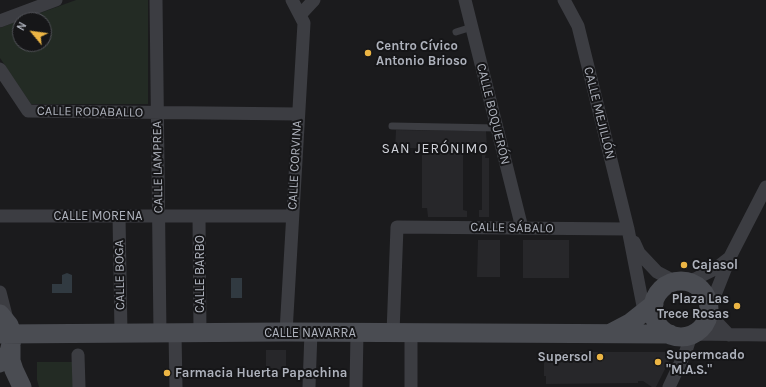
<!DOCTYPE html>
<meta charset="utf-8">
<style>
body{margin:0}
#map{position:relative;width:766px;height:387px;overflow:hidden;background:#1b1b1d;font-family:Karla,sans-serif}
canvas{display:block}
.north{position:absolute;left:12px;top:12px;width:40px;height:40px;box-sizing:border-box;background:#161618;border:1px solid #53545a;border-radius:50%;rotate:299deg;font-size:11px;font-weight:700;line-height:16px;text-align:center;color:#aeb2bc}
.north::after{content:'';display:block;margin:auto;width:14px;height:18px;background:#ecb544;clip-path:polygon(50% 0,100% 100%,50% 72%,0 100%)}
</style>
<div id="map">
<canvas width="766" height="387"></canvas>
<div class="north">N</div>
</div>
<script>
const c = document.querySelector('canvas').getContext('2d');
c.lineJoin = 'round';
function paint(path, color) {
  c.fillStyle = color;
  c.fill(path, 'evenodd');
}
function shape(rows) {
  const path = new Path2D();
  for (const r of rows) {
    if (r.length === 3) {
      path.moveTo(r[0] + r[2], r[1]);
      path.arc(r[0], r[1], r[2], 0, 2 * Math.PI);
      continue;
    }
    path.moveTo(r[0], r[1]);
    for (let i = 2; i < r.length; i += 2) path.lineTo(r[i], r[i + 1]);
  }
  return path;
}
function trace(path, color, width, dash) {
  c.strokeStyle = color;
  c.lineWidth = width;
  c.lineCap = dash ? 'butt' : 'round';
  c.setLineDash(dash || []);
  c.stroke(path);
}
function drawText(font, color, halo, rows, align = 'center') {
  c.font = font + ' Karla,sans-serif';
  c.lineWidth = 4;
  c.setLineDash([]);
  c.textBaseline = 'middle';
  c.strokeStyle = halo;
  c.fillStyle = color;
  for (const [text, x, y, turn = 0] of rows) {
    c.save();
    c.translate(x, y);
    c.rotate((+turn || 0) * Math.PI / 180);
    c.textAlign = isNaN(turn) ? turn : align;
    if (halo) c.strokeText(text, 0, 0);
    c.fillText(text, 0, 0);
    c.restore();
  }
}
paint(shape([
 [396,130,486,131,487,148,485,158,489,158,489,217,479,217,479,210,482,210,482,149,479,148,479,147,467,146,467,148,463,148,463,210,467,211,467,217,428,217,427,208,422,208,422,151,419,151,419,148,408,148,407,150,395,150],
 [478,240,500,240,500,277,477,277],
 [523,240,569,240,569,278,523,278],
 [266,350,286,350,286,370,266,369],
 [544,352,666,352,671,357,656,387,652,387,643,381,638,381,638,383,546,384,546,376,544,376]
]), '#27272a');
paint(shape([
 [76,0,148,0,148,104,31,104,0,58,0,28,20,20,20,44,44,44,44,20,21,20],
 [37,362,76,362,75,387,39,387,37,380]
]), '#232b24');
paint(shape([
 [67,273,72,275,72,293,52,293,52,284,62,284,62,275],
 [231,278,242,278,242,298,231,298]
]), '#313a41');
trace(shape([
 [456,32,472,27],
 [392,126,497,128]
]), '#3c3d42', 7);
trace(shape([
 [156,0,160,333],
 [465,0,522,228],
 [564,0,578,26,628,229,644,311],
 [300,15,314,0],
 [0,21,56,0],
 [0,69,28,111,298,114],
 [0,216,292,216],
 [119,216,121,333],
 [199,216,200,333],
 [634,242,639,253,657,272,676,282],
 [686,282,695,279,715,269,729,258],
 [0,292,8,323],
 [709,310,730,257,766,187],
 [708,313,729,335],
 [286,332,304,23,292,0],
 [175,333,176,387],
 [393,333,397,227,628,229],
 [411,333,411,387],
 [694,334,766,335],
 [78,355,79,387],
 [309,387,311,332],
 [356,387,357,333],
 [669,387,686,351,691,335]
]), '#3c3d42', 13);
trace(shape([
 [681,309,28],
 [0,314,9,325,12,334,12,340,9,352,0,363],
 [611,333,630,323,654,304],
 [0,334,286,332,670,334],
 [11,346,11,361,14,370,22,387]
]), '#4a4c52', 19);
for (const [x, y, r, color] of [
 [368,53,4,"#ecb544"],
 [684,265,4,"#ecb544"],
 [737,306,4,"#ecb544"],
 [600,357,4,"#ecb544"],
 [658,362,4,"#ecb544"],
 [167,373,4,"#ecb544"]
]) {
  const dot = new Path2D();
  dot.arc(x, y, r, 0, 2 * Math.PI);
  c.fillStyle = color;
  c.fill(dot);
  trace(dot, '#161618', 1.5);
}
drawText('bold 13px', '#aeb2bc', '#161618', [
 ["Centro Cívico",376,46],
 ["Antonio Brioso",376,61],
 ["Cajasol",692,265],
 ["Plaza Las",729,299,"right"],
 ["Trece Rosas",729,314,"right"],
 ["Supermcado",666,355],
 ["\"M.A.S.\"",666,370],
 ["Supersol",592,357,"right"],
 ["Farmacia Huerta Papachina",175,373]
], 'left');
drawText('13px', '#aeb2bc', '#161618', [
 ["CALLE RODABALLO",90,112,1],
 ["CALLE MEJILLÓN",599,113,76],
 ["CALLE BOQUERÓN",493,114,76],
 ["CALLE CORVINA",295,165,-87],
 ["CALLE LAMPREA",158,167,-91],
 ["CALLE MORENA",98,216],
 ["CALLE SÁBALO",512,228,1],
 ["CALLE BARBO",200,274,-90],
 ["CALLE BOGA",120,275,-91],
 ["CALLE NAVARRA",310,333]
]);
c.letterSpacing = '1px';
drawText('14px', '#cfd1d8', '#161618', [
 ["SAN JERÓNIMO",435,149]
]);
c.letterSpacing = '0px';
</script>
